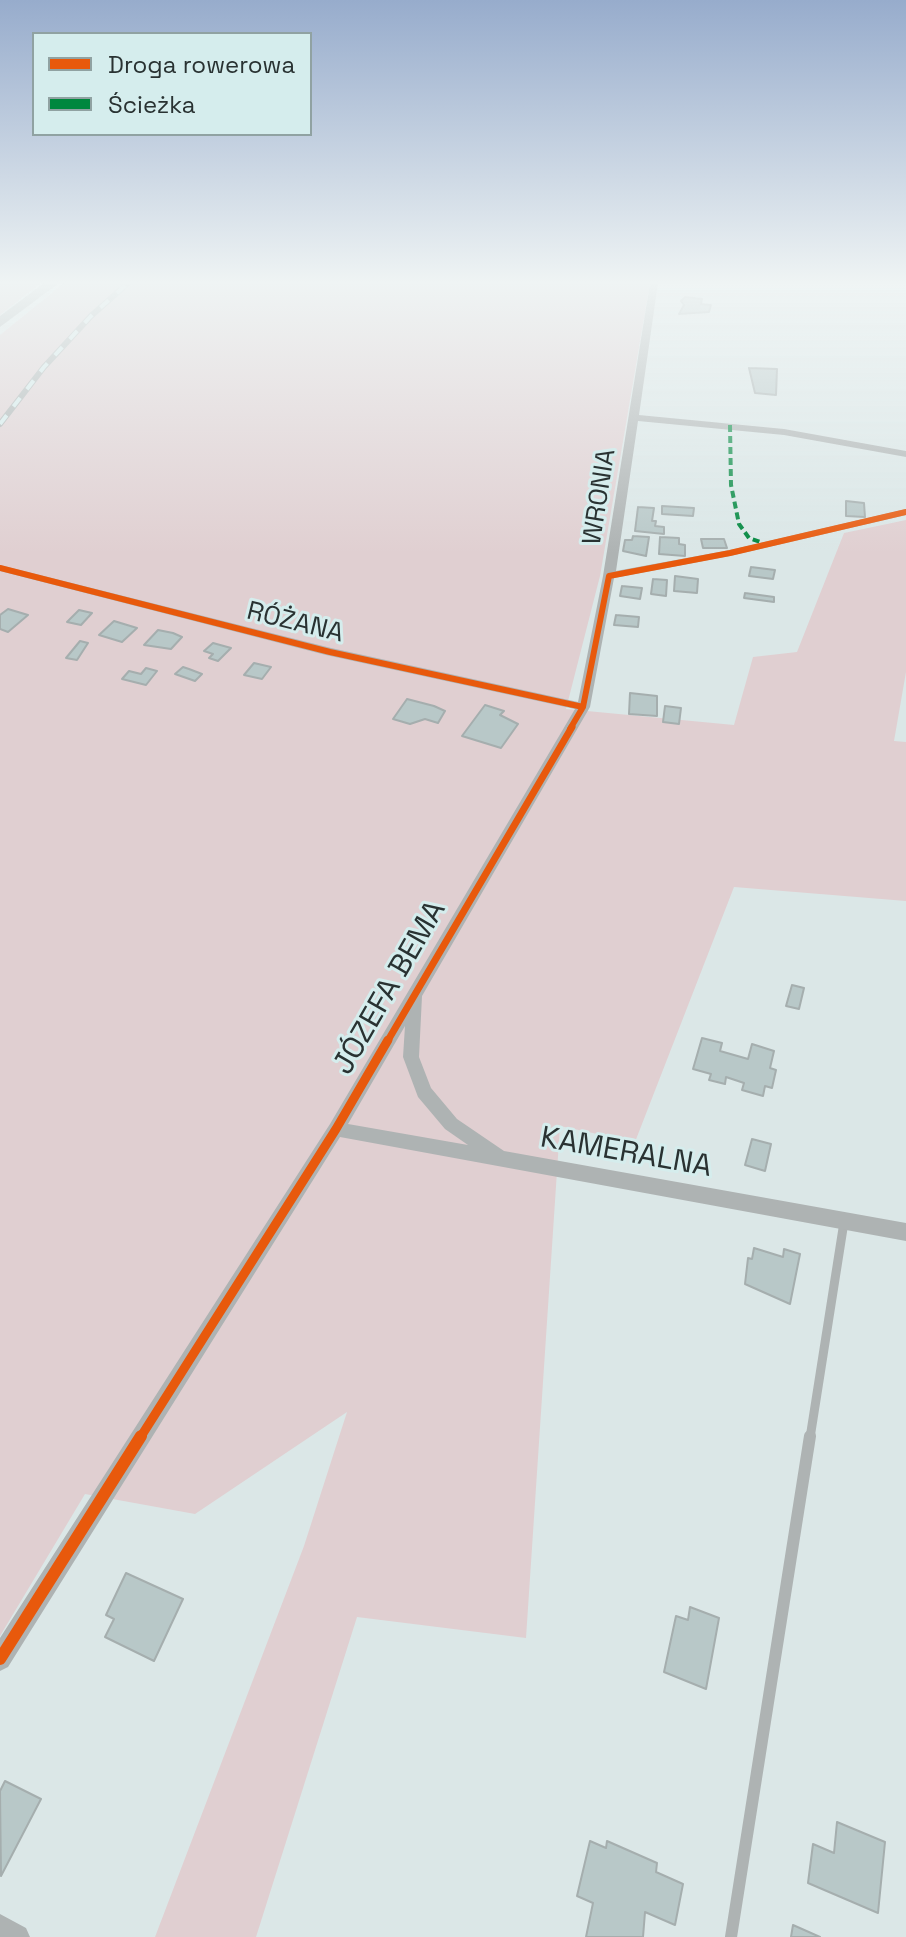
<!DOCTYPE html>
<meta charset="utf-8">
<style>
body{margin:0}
#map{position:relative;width:906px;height:1937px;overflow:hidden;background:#dbe7e7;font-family:"Space Grotesk",sans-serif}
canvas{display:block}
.legend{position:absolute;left:32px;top:32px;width:280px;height:104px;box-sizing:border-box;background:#d5eded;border:2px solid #90a2a2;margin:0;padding:10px 14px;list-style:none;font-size:24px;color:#293232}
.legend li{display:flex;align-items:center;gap:16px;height:40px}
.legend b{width:40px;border:2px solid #90a2a2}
</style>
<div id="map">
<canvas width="906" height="1937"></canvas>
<ul class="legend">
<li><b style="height:10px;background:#e8590c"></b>Droga rowerowa</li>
<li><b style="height:10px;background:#00873e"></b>Ścieżka</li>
</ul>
</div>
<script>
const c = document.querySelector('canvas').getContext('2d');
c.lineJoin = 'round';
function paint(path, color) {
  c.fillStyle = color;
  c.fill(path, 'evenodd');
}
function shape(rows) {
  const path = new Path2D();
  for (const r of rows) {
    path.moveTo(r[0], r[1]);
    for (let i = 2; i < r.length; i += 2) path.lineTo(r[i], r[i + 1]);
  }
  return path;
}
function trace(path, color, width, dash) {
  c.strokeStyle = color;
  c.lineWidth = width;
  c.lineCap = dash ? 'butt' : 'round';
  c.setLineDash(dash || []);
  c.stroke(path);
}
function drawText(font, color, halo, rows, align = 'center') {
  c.font = font + ' "Space Grotesk",sans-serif';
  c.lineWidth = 6;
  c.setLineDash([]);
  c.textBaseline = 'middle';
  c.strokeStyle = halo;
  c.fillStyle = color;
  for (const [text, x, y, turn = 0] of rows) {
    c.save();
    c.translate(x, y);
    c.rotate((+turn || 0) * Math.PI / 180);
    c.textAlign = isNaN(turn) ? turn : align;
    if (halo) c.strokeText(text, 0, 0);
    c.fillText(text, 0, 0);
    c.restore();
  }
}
paint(shape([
 [0,283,41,283,0,315],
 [64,283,650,283,600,576,566,709,734,725,753,657,797,652,844,533,906,520,906,672,894,741,906,742,906,901,734,887,635,1142,560,1126,526,1638,357,1617,256,1937,155,1937,304,1546,347,1412,195,1514,85,1494,0,1636,0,335]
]), '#e0cfd1');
const building = shape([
 [685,297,702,299,701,304,711,305,709,312,679,314,684,305,681,301,685,297],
 [749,368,777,369,776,395,755,393,749,368],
 [846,501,864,503,865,517,846,516,846,501],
 [662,506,694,508,693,516,662,514,662,506],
 [638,507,654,508,652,521,656,521,655,526,664,527,664,534,635,531,638,507],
 [633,536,649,537,646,556,623,551,625,540,632,540,633,536],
 [660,537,679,538,679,544,685,545,685,556,659,554,660,537],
 [701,539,724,539,727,548,703,548,701,539],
 [751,567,775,570,773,579,749,576,751,567],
 [675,576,698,579,697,593,674,591,675,576],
 [653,579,667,580,666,596,651,594,653,579],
 [622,586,642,588,640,599,620,596,622,586],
 [745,593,774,597,774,602,744,598,745,593],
 [8,609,28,615,8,632,0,629,0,615,8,609],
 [79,610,92,613,81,625,67,622,79,610],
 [616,615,639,617,638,627,614,625,616,615],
 [114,621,137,628,122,642,99,635,114,621],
 [158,630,173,633,182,637,171,649,144,645,158,630],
 [80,641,88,643,77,660,66,658,80,641],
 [213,643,231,648,218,661,209,658,213,654,204,651,213,643],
 [254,663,271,667,262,679,244,675,254,663],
 [183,667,189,669,202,674,195,681,175,674,183,667],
 [146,668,157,671,146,685,122,679,129,671,141,674,146,668],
 [630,693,657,696,657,716,629,714,630,693],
 [407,699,434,706,445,711,438,723,425,719,410,724,393,719,407,699],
 [485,705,504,711,500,715,518,724,501,748,462,736,485,705],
 [665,706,681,708,679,724,663,722,665,706],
 [792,985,804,988,799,1009,786,1006,792,985],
 [702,1038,722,1043,720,1051,748,1059,752,1044,774,1051,770,1068,776,1070,772,1088,765,1086,763,1096,742,1090,744,1083,726,1077,725,1084,709,1080,711,1074,693,1069,702,1038],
 [752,1139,771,1144,765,1171,745,1165,752,1139],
 [754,1248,783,1257,784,1249,800,1254,790,1304,745,1284,748,1258,752,1259,754,1248],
 [126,1573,183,1599,154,1661,105,1637,114,1619,106,1615,126,1573],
 [690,1607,719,1618,706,1689,664,1672,676,1616,688,1620,690,1607],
 [5,1781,41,1799,1,1876,0,1791,5,1781],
 [837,1822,885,1842,878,1913,808,1883,813,1844,834,1853,837,1822],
 [590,1841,606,1848,607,1841,657,1863,656,1872,683,1884,675,1925,645,1912,643,1937,586,1937,593,1903,577,1896,590,1841],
 [793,1925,820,1937,791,1937,793,1925]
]);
paint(building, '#b8c8c8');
trace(building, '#a5aeae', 2);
trace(shape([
 [810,1438,844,1222]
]), '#aeb3b3', 9);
trace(shape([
 [731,1937,810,1436]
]), '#aeb3b3', 12);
paint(shape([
 [650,283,658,283,639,415,784,429,906,451,906,457,784,435,638,421,616,571,730,550,906,509,906,515,730,556,614,578,590,707,422,996,419,1057,431,1088,457,1119,504,1151,906,1223,906,1241,340,1137,8,1667,0,1671,0,1638,330,1124,575,709,326,655,0,571,0,565,331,648,578,702,603,576,650,283],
 [405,1026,403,1057,418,1097,445,1129,468,1145,348,1124,405,1026],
 [0,1914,26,1928,30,1937,0,1937,0,1914]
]), '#aeb3b3');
paint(shape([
 [44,283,59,283,0,327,0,316,44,283]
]), '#a5acac');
const rail = shape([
 [0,424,44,367,91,316,128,283]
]);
trace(rail, '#a7adad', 6);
trace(rail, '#d5eded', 4, [11]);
trace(shape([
 [730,425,731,485,739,524,749,538,763,543]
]), '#00873e', 4, [7, 4]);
trace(shape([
 [0,568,330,652,583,707],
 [570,729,583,707,609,576,730,553,906,512]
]), '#e8590c', 6);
trace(shape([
 [387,1042,572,727]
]), '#e8590c', 7);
trace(shape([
 [140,1438,336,1129,388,1040]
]), '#e8590c', 9);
trace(shape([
 [0,1659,141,1436]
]), '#e8590c', 12);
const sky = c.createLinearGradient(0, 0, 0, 554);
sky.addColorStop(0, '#97accc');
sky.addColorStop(0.51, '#eff4f4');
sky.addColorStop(1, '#eff4f400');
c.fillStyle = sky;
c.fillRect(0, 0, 906, 554);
drawText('26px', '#293232', '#d5eded', [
 ["WRONIA",600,497,-81],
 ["RÓŻANA",295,623,14]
]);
drawText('30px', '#293232', '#d5eded', [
 ["JÓZEFA BEMA",390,988,-60],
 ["KAMERALNA",626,1153,10]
]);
</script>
